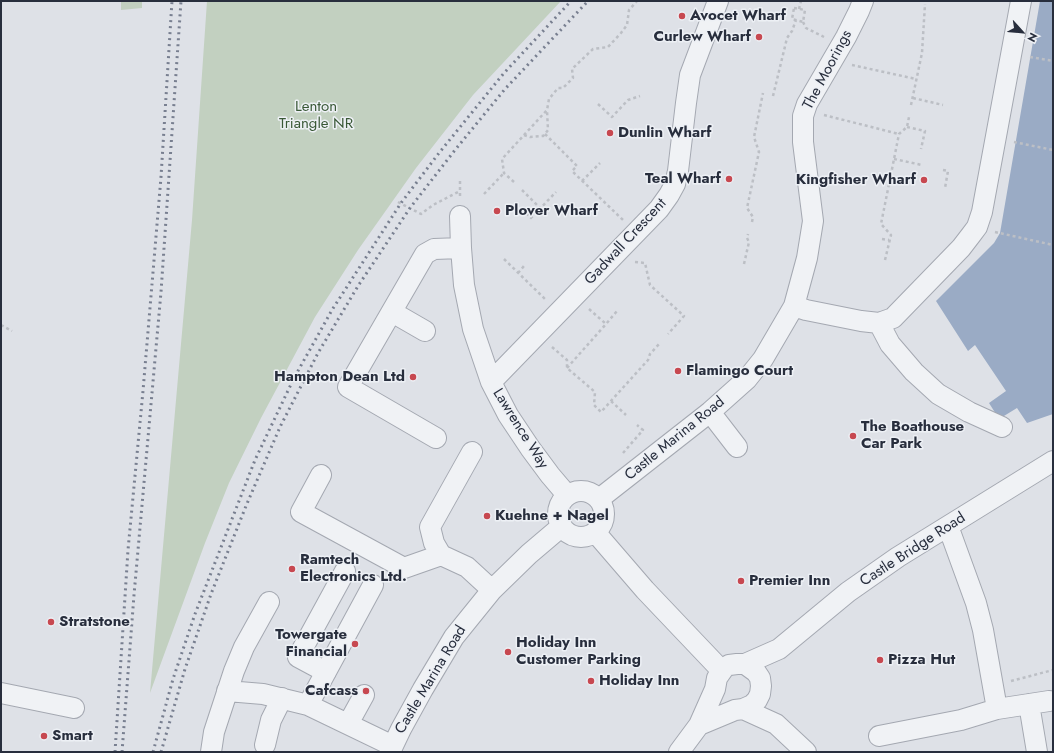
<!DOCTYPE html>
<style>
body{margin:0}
#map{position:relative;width:1054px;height:753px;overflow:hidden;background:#dee1e7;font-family:Jost,sans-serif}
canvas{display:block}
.frame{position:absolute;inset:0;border:2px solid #282e3d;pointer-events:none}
.north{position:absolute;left:1002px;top:12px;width:40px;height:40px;-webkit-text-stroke:3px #edf0f5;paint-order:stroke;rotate:117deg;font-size:11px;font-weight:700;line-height:16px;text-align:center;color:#282e3d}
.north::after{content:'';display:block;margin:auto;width:14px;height:18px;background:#282e3d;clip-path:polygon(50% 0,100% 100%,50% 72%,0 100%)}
</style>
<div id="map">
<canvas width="1054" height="753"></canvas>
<div class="frame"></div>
<div class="north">N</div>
</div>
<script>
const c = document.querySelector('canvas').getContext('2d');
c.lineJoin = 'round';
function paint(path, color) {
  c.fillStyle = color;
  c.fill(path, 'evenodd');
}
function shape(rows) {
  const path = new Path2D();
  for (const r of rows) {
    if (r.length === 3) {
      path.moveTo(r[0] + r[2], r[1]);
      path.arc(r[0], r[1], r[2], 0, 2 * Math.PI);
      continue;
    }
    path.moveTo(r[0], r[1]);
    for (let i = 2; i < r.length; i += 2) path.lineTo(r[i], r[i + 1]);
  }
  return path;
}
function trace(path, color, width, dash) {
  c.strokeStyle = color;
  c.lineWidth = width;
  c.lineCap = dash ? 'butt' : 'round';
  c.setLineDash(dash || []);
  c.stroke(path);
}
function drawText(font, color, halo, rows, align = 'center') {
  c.font = font + ' Jost,sans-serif';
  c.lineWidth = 3;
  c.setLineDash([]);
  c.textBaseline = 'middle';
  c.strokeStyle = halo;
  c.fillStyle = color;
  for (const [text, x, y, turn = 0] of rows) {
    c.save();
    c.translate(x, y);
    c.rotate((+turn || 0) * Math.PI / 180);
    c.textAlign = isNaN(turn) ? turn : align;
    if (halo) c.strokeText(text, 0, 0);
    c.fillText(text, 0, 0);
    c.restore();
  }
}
paint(shape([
 [121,1,142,1,142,8,121,10],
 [207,1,561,1,473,95,416,168,358,250,315,317,261,418,229,483,205,543,150,693,192,220]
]), '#c2d0c0');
paint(shape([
 [1040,1,1053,1,1053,414,1027,423,1017,408,999,419,989,403,1006,391,975,345,968,351,936,301,994,243,1000,233]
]), '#9aabc5');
const minor = shape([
 [460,216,461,248,464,285,473,329,491,382,508,415,530,448,550,475,567,495],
 [794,306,806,310,861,321,879,323,893,318,961,248,971,235,977,227,982,212,1021,1],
 [392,312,425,331],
 [879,323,890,344,914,372,938,394,969,412,1002,427],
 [491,382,659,209,669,195,675,184,678,171,686,103,690,75,718,1],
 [710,412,737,447],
 [436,438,348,387,425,254,434,249,461,248],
 [321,475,301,512,404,568,441,555,434,543,430,527,472,452],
 [581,514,23],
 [599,499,710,412,747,379,763,359,794,306,807,258,813,221,803,142,803,116,807,104,846,37,859,11,863,1],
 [948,526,976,603,983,630,997,709],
 [595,532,645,590,722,671],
 [441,555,467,567,492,590],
 [745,664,779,649,848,592,898,557,1053,461],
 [326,672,298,657,345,571],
 [227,691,263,694,308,705,393,746],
 [1,693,74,708],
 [1029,704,1037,752],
 [308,705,373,585],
 [743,709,776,724,806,752],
 [348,724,364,695],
 [879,736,961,720,997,709,1049,701],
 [265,745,271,720,282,698],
 [211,752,214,732,234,671,244,647,269,602],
 [390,752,401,729,423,689,454,637,492,590,529,554,562,526],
 [679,752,699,725,715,689,717,678,724,668,729,665,737,664,745,664,756,672,760,678,761,686,760,694,757,700,752,705,743,709,735,710,699,725]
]);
trace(minor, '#a4a8b1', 22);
trace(shape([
 [794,8,805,10,803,22,792,19,794,8],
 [799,9,801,1],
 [803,22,806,28,824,37],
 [1030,57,1053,61],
 [852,65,916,79],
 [773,96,787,38,792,31,796,20],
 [913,98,943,105],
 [598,104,612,117,628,100,640,96],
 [911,105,922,53,925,4],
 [824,115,899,134],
 [907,127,925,131,921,149],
 [545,134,577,166,572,171,623,220],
 [524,135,530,137,543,136,545,134,548,130,547,110],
 [1014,142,1053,150],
 [894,159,922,165],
 [943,170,948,171,945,188],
 [460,181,460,197],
 [582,181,600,163],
 [514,182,504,173,502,159,547,110,549,99,558,88,563,88,573,78,572,69,593,49,608,47,621,33,627,25,629,10,637,1],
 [522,190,540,208],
 [484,194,504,173],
 [398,202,421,214,433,205,460,191],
 [522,209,531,218,556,192],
 [752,222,753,217,747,208,759,152,754,137,763,93],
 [995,232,1053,245],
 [882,239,889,240],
 [504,259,545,299],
 [885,260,891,235,881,224,899,134,907,127,909,117],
 [635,262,645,263,650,285,684,316,668,334],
 [744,264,749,242,747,238,748,234],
 [518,273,524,266],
 [589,309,606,324,617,311],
 [1,325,12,331],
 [552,347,567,360,567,368,595,392,594,405,601,412,648,360,650,354,660,343],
 [567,368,606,324],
 [611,401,626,415],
 [623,453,643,430,637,425],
 [1011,681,1053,670]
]), '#bcbfc5', 2.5, [3, 3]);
trace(minor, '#f0f2f5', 20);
trace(shape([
 [115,752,128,550,143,391,161,177,172,1],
 [122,752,134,595,161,292,181,1],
 [153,752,173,679,195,614,255,460,294,378,332,310,401,203,439,153,504,73,571,1],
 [161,752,185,669,211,594,246,506,280,427,318,353,358,286,410,208,455,150,505,89,588,1]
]), '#787f90', 3, [2, 4]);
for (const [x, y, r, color] of [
 [682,16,4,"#c74850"],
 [759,37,4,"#c74850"],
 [610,133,4,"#c74850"],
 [729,179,4,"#c74850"],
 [924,180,4,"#c74850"],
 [497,211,4,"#c74850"],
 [678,371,4,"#c74850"],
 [413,377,4,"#c74850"],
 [853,436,4,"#c74850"],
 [487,516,4,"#c74850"],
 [292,569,4,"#c74850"],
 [741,581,4,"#c74850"],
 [51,622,4,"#c74850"],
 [355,644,4,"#c74850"],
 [508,652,4,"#c74850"],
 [880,660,4,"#c74850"],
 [591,681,4,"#c74850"],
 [366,691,4,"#c74850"],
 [44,736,4,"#c74850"]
]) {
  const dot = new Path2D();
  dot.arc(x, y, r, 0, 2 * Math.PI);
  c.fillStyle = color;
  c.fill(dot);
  trace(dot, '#edf0f5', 1.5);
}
drawText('bold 15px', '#282e3d', '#edf0f5', [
 ["Avocet Wharf",690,16],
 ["Curlew Wharf",751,37,"right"],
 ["Dunlin Wharf",618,133],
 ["Teal Wharf",721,179,"right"],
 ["Kingfisher Wharf",916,180,"right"],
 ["Plover Wharf",505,211],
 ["Flamingo Court",686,371],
 ["Hampton Dean Ltd",405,377,"right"],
 ["The Boathouse",861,427],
 ["Car Park",861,444],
 ["Kuehne + Nagel",495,516],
 ["Ramtech",300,560],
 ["Electronics Ltd.",300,577],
 ["Premier Inn",749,581],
 ["Stratstone",59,622],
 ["Towergate",347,635,"right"],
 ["Financial",347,652,"right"],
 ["Holiday Inn",516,643],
 ["Customer Parking",516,660],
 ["Pizza Hut",888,660],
 ["Holiday Inn",599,681],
 ["Cafcass",358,691,"right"],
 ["Smart",52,736]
], 'left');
drawText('15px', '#282e3d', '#edf0f5', [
 ["The Moorings",828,70,-62],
 ["Gadwall Crescent",626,242,-47],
 ["Lawrence Way",520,429,58],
 ["Castle Marina Road",675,439,-39],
 ["Castle Bridge Road",913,550,-33],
 ["Castle Marina Road",431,680,-59]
]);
drawText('15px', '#395836', '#edf0f5', [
 ["Lenton",316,107],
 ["Triangle NR",316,124]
]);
</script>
